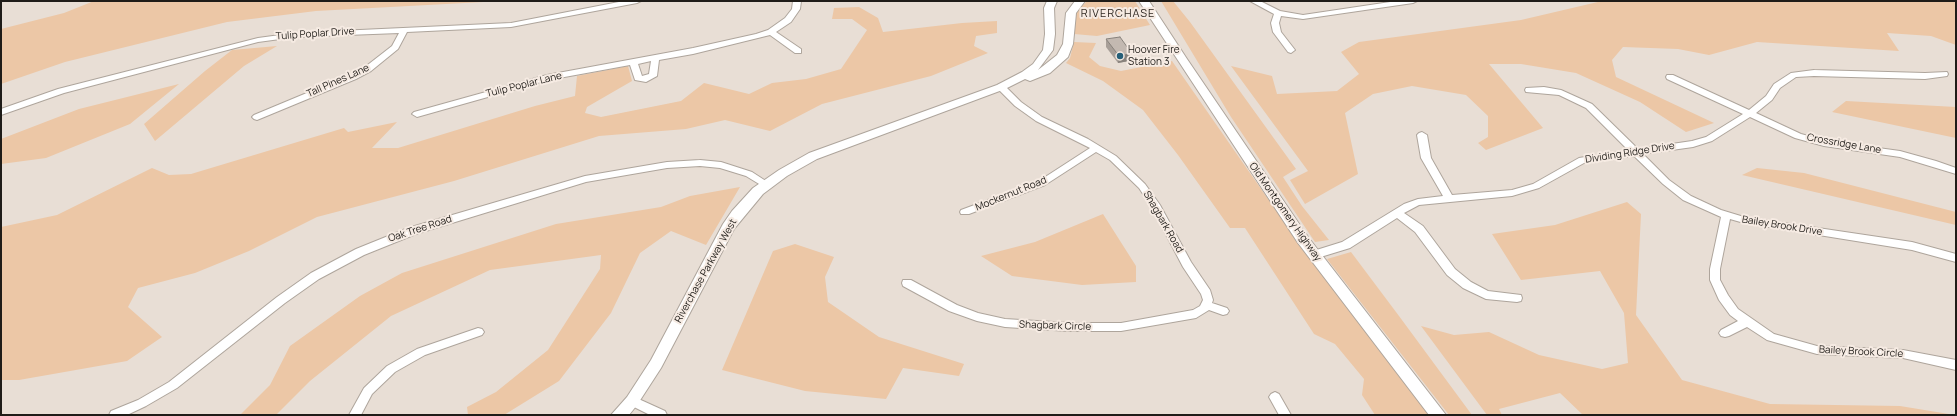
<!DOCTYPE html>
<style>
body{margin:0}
#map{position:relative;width:1957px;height:416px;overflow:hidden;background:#e8ded5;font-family:Manrope,sans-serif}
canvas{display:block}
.frame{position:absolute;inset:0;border:2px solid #1f1c18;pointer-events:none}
</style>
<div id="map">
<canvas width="1957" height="416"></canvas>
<div class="frame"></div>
</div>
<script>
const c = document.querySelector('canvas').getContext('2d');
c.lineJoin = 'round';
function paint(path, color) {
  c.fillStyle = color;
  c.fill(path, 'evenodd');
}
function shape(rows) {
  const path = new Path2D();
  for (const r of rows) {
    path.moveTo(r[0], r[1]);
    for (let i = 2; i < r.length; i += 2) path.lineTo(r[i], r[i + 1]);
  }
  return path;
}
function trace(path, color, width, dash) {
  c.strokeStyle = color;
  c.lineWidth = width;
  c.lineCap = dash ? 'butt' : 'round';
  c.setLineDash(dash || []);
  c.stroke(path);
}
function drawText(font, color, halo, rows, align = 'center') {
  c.font = font + ' Manrope,sans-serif';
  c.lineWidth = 4;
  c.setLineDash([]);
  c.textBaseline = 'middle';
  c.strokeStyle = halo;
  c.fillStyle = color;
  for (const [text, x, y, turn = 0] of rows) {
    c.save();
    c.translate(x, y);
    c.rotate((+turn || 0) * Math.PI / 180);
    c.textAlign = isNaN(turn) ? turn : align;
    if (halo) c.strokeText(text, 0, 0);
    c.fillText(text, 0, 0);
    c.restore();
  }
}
paint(shape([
 [94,1,502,1,316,11,227,22,65,62,1,84,1,29,64,13],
 [1087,1,1135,1,1150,25,1097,36,1074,34,1076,12],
 [1161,1,1173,1,1190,22,1296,169,1283,177,1302,206,1329,240,1315,242,1231,117],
 [1602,1,1956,1,1956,45,1931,36,1887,33,1899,51,1757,42,1709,55,1678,49,1623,47,1612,60,1616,77,1714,123,1686,132,1640,102,1576,73,1521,64,1489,64,1543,128,1486,150,1478,143,1488,137,1488,116,1466,95,1412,86,1373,94,1345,113,1358,174,1305,204,1290,180,1308,171,1231,66,1272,76,1277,94,1337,91,1359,74,1341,52,1359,42,1521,20],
 [859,7,878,18,883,32,962,23,997,21,997,33,976,36,974,46,988,53,931,76,822,104,770,131,725,120,686,129,599,136,454,181,317,217,249,251,195,273,138,288,128,307,162,337,127,361,19,380,1,380,1,227,57,215,152,168,169,175,191,174,344,128,348,132,397,122,372,148,398,148,535,106,575,96,577,76,628,66,632,81,587,107,585,113,601,117,681,101,704,83,749,94,772,83,806,79,841,69,867,30,852,19,832,19,834,8],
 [1074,42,1096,43,1089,57,1100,66,1121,71,1172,61,1298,242,1431,415,1375,415,1362,395,1364,379,1335,344,1314,334,1245,228,1230,228,1178,155,1143,110,1103,81,1066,63,1070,58],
 [277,46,244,66,155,141,144,124,205,71,232,50],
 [179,84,130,124,46,158,1,164,1,139,79,109],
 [1846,101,1956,107,1956,138,1832,112],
 [1757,168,1804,173,1956,212,1956,225,1742,175],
 [740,187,706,245,671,231,640,253,611,313,559,381,504,415,468,415,467,407,496,392,548,350,600,269,601,255,490,270,391,316,310,381,276,415,240,415,270,385,290,346,360,296,402,273,556,224,661,207,690,196],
 [1627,202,1641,214,1636,315,1682,380,1770,404,1900,406,1955,415,1583,415,1560,393,1499,409,1502,415,1487,415,1421,326,1454,335,1489,332,1539,355,1602,369,1628,363,1624,313,1600,271,1521,280,1492,234,1555,225],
 [1103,214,1136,266,1136,282,1082,285,1012,276,981,256,1035,242],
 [795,244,834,257,825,277,828,302,879,337,964,364,959,376,903,368,886,399,805,391,722,370,773,251],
 [1351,252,1399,316,1472,415,1449,415,1327,259]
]), '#ecc7a6');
const minor = shape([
 [624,1,641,1,637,3,511,27,407,32,398,49,371,71,356,79,257,120,254,119,252,117,254,115,350,75,365,67,392,46,399,33,295,37,258,42,64,93,1,115,1,109,58,89,258,38,295,33,511,23,624,1],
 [793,1,801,1,800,9,791,22,776,32,801,49,801,53,795,53,770,35,693,54,659,60,657,76,646,82,635,80,630,65,548,80,417,117,412,114,414,112,547,75,693,48,756,34,768,30,785,18,792,9,793,1],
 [651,61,649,74,642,76,638,64,651,61],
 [1250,1,1260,1,1280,11,1303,15,1397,1,1417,1,1413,3,1303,19,1281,16,1279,23,1281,32,1295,50,1291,53,1288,52,1273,32,1271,23,1274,14,1250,1],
 [1814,70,1925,73,1947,72,1948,74,1947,76,1925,79,1814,76,1796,77,1780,88,1772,100,1756,113,1801,134,1827,141,1900,151,1936,161,1956,168,1956,174,1900,157,1824,146,1795,138,1750,117,1712,141,1693,147,1643,154,1669,180,1691,196,1721,210,1744,217,1912,242,1956,254,1956,262,1912,250,1744,223,1730,219,1720,269,1720,280,1728,295,1738,309,1774,334,1817,346,1903,350,1956,360,1956,370,1903,358,1817,354,1767,340,1747,327,1729,336,1725,337,1721,336,1719,333,1721,330,1738,321,1730,315,1719,300,1710,280,1710,269,1721,217,1683,200,1663,184,1634,156,1584,163,1539,188,1512,196,1419,205,1404,213,1423,226,1455,269,1471,282,1488,291,1521,295,1522,298,1521,301,1517,302,1486,299,1463,288,1447,275,1415,232,1397,218,1350,248,1314,259,1310,258,1309,255,1310,252,1342,242,1404,204,1418,199,1443,196,1421,158,1417,135,1419,133,1422,132,1427,135,1431,158,1452,195,1512,190,1533,184,1579,158,1628,150,1586,108,1559,95,1526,92,1525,90,1526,88,1544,87,1561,90,1592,104,1638,149,1692,141,1706,137,1743,114,1667,79,1666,77,1667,75,1673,75,1749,110,1766,96,1774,84,1791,73,1814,70],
 [1001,84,1004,85,1021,102,1042,117,1088,139,1116,156,1145,184,1160,205,1191,262,1210,290,1213,300,1212,303,1227,308,1229,311,1227,314,1223,315,1209,310,1196,318,1121,331,1069,331,1005,327,977,321,949,311,903,286,902,283,903,280,911,280,957,305,978,313,1005,319,1069,323,1121,323,1193,310,1200,306,1203,300,1201,294,1183,267,1151,206,1139,188,1110,160,1096,152,1045,185,969,214,961,214,960,212,961,210,1039,181,1090,148,1036,121,1015,106,998,89,997,87,998,85,1001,84],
 [700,160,721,162,752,172,772,185,767,188,764,187,746,176,720,168,700,166,667,168,586,182,416,234,364,255,319,279,285,303,177,388,146,406,127,415,109,415,111,411,138,400,169,382,277,297,311,273,356,249,408,228,585,176,667,162,700,160],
 [478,328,482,329,484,332,482,335,425,355,395,372,372,394,361,415,349,415,364,388,387,366,417,349,478,328],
 [1275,392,1279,394,1291,415,1279,415,1269,397,1271,394,1275,392],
 [632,396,665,411,667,415,650,415,628,404,626,401,628,398,632,396]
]);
const tertiary = shape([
 [1047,1,1057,1,1054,8,1055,34,1053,50,1038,70,1057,55,1063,44,1066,13,1075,1,1085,1,1076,13,1073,44,1068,57,1050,73,1030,81,1025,79,1005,89,817,159,787,176,763,194,734,229,661,368,637,405,629,415,611,415,627,397,651,360,723,224,732,211,753,188,779,170,809,153,997,85,1022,72,1033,64,1043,50,1045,34,1044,8,1047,1],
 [1139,1,1149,1,1187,59,1308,237,1446,415,1429,415,1298,243,1139,1]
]);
trace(minor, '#aea59c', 2);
trace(tertiary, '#aea59c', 2);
paint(minor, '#fff');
paint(tertiary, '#fff');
paint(shape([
 [1106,39,1130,51,1129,61,1118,63,1106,47]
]), '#a89f98');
paint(shape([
 [1130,51,1129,61,1118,63,1119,56]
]), '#88827c');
const building = shape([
 [1120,37,1130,51,1128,52,1130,54,1119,56,1106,39,1120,37]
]);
paint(building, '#c3b9b1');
trace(building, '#88827c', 1);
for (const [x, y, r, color] of [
 [1120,56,4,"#255f78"]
]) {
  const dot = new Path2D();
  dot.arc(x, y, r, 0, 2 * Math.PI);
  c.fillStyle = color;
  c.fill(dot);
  trace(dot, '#f6ebe3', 1.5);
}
drawText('10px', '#1f1c18', '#f6ebe3', [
 ["Tulip Poplar Drive",315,34,-4],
 ["Tall Pines Lane",338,81,-24],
 ["Tulip Poplar Lane",524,85,-14],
 ["Crossridge Lane",1844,144,10],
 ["Dividing Ridge Drive",1630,153,-9],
 ["Mockernut Road",1011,194,-22],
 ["Old Montgomery Highway",1285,212,55],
 ["Shagbark Road",1163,222,60],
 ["Bailey Brook Drive",1782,226,9],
 ["Oak Tree Road",420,229,-18],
 ["Riverchase Parkway West",706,271,-61],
 ["Shagbark Circle",1055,326,2],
 ["Bailey Brook Circle",1861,352,3]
]);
drawText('10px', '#1f1c18', '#f6ebe3', [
 ["Hoover Fire",1128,50],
 ["Station 3",1128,62]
], 'left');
c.letterSpacing = '1px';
drawText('11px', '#302922', '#f6ebe3', [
 ["RIVERCHASE",1118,14]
]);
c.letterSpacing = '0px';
</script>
